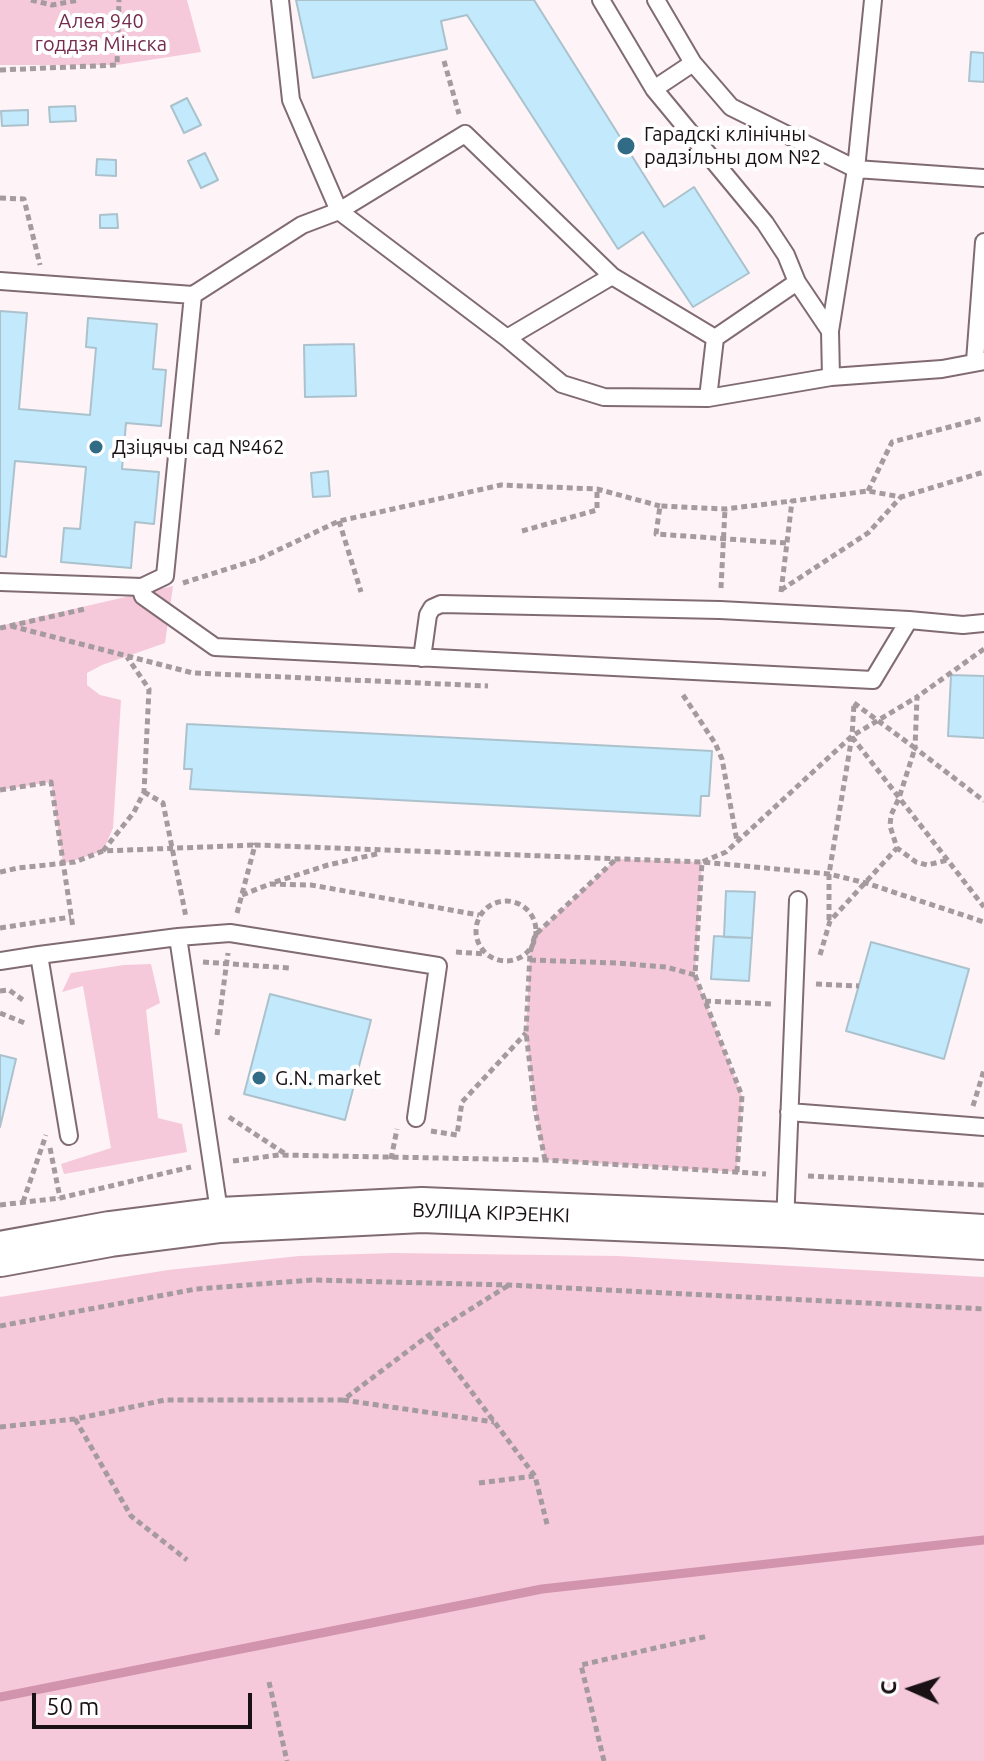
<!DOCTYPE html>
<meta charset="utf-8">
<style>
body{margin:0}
#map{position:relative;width:984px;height:1761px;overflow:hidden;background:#fef3f7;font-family:Ubuntu,sans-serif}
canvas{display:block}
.north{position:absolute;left:872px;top:1649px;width:80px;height:80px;-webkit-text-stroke:6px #fff;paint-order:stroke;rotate:273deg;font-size:22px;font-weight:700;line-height:32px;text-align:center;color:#191114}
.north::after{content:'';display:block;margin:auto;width:28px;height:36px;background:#191114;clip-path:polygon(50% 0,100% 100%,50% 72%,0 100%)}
.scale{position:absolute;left:32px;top:1693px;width:220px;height:36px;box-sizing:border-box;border:4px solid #191114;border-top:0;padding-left:10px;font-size:24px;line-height:28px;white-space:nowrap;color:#191114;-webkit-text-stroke:6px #fff;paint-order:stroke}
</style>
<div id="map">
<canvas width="984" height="1761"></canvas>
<div class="north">С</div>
<div class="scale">50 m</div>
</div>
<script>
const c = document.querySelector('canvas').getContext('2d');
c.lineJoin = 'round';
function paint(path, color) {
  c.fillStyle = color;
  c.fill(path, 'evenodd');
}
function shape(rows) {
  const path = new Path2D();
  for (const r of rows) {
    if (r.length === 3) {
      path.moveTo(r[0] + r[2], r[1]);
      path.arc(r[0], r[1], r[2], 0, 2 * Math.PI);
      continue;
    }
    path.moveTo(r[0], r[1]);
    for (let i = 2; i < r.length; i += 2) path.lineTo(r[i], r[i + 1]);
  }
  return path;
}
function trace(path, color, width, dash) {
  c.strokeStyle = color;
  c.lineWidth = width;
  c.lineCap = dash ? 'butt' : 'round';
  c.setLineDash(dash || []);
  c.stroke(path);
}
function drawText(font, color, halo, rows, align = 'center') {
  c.font = font + ' Ubuntu,sans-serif';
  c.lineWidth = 8;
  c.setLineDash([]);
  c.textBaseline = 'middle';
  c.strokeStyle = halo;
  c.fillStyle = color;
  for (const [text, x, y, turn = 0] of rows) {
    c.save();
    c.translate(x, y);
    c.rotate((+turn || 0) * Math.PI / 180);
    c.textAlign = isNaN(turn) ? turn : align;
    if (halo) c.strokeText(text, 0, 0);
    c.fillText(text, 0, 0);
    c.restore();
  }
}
paint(shape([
 [0,0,187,0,201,52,117,65,0,65],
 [173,586,165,643,102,665,87,673,87,685,100,695,121,700,113,828,103,851,63,864,51,782,0,790,0,626],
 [616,859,702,862,695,975,742,1096,737,1172,545,1160,535,1109,526,1032,530,953,535,935],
 [151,964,160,1003,146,1010,158,1118,182,1124,187,1152,64,1174,61,1164,111,1148,83,986,62,992,71,973,124,965],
 [393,1253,618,1256,984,1277,984,1761,0,1761,0,1297,168,1270,299,1256]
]), '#f5c9d9');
trace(shape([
 [0,1697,542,1589,984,1540]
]), '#d194ac', 9);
const building = shape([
 [296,0,534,0,664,207,694,187,749,273,693,307,643,232,618,249,467,15,441,21,447,49,313,78,296,0],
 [971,52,984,53,984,82,969,81,971,52],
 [187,98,201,125,184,133,171,106,187,98],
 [75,106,76,121,50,122,49,107,75,106],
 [28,110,28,125,2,126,1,111,28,110],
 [205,153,218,180,201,188,188,161,205,153],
 [97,159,116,160,116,176,96,175,97,159],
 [117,214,118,228,100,228,100,215,117,214],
 [0,311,27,313,19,409,90,415,96,348,86,347,88,318,157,324,153,369,166,370,161,426,126,423,122,469,159,472,154,524,135,522,131,568,61,562,64,528,80,529,86,467,15,461,6,557,0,556,0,311],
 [354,344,356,396,305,397,304,345,354,344],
 [328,471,330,496,313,497,311,473,328,471],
 [951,675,984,676,984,738,948,736,951,675],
 [187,724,712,751,709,796,701,796,700,816,190,789,192,769,184,769,187,724],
 [726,891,755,892,752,938,724,937,726,891],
 [714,936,752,938,749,981,711,979,714,936],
 [871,942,969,969,944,1059,846,1031,871,942],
 [270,994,371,1020,345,1120,244,1094,270,994],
 [0,1055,16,1059,0,1127,0,1055]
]);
paint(building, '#c2e9fc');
trace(building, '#abc2cd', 2);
const lane = shape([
 [280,0,291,100,339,211,507,338,562,384,604,397,708,398,831,377,942,369,984,361],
 [601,0,654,89,765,223,786,255,797,282,830,331],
 [656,0,693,63,731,107,856,169,830,331,831,377],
 [873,0,856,169,984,178],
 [654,89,693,63],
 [612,276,715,338,708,398],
 [0,281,193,295,165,576,142,587,0,582],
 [193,295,302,225,339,211,465,134,612,276,507,338],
 [715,338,797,282],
 [975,361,984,242],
 [140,587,143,596,215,647,873,680,909,620,963,625,984,623],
 [422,658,428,615,432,608,441,604,720,610,909,620],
 [0,961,39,955],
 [789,1112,984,1127],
 [69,1136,39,955,178,937],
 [220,1218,178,937,230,933,438,966,416,1118],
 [785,1224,798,900]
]);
const secondary = shape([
 [0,1254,110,1234,220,1220,422,1210,785,1225,984,1237]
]);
trace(lane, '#816b73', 20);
trace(secondary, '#816b73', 48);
trace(shape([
 [31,0,52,5,79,0],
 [444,61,459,114],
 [0,70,117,65,119,0],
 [0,198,24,199,40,265],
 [868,491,892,442,984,418],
 [339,521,361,592],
 [522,531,597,510,597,489],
 [786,543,656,534,660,506,725,509,792,501],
 [183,583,259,559,339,521,501,485,597,489,660,506],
 [721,588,725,509],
 [781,590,868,533,901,497],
 [781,592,792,501,868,491,901,497,984,472],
 [11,626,193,673,488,686],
 [0,628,85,609],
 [984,649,917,697,915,748,984,801],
 [683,695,715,743,722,759,737,841],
 [854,703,915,748,899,798,891,815,890,826,897,848,916,862,927,865,948,860],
 [852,737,984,907],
 [0,790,51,782,73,928],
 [144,792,163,803,186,917],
 [103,851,134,812,144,792,149,689,127,657],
 [0,872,18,868,75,862,103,851,255,845],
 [275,882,328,865,381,853],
 [242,895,270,884,311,885,479,915],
 [506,931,30],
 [237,913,255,845,702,862,829,874,866,883,984,922],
 [829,920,829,874,852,736,854,704],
 [0,928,71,917],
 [456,952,486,954],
 [820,955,830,921,897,848],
 [530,960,616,963,666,967,695,975],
 [203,962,289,968],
 [816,984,859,986],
 [0,991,9,990,23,1000],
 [705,1001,773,1004],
 [0,1013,27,1024],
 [217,1035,228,953],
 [973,1106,984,1070],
 [229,1117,287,1155],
 [431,1131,457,1135,462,1102,526,1033],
 [50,1148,60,1198],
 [391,1159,397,1129],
 [545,1160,535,1109,526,1032,530,953,535,935,616,859],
 [233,1161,279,1155,545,1160,766,1174],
 [737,1172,742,1096,695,975,702,862,726,852,852,736,917,697],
 [808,1176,984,1185],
 [23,1202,46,1135],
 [0,1205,60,1198,191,1167],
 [0,1326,196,1289,312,1280,509,1285,984,1309],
 [429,1335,535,1476,548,1528],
 [343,1400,494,1422],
 [75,1419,131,1516,187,1560],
 [0,1427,75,1419,165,1400,343,1400,429,1335,509,1285],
 [479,1483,534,1476],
 [269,1682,287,1761],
 [604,1761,581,1665,708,1636]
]), '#a59b9f', 5, [6, 4]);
trace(lane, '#fff', 16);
trace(secondary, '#fff', 44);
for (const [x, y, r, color] of [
 [626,146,10,"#326b85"],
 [96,447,8,"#326b85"],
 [259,1078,8,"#326b85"]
]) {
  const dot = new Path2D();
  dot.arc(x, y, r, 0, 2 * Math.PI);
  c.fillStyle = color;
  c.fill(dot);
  trace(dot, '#fff', 3);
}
drawText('20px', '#752c4e', '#fff', [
 ["Алея 940",101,21],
 ["годдзя Мінска",101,44]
]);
drawText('20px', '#191114', '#fff', [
 ["Гарадскі клінічны",644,134],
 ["радзільны дом №2",644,157],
 ["Дзіцячы сад №462",112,447],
 ["G.N. market",275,1078]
], 'left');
drawText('20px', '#191114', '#fff', [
 ["ВУЛІЦА КІРЭЕНКІ",491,1213,2]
]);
</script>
